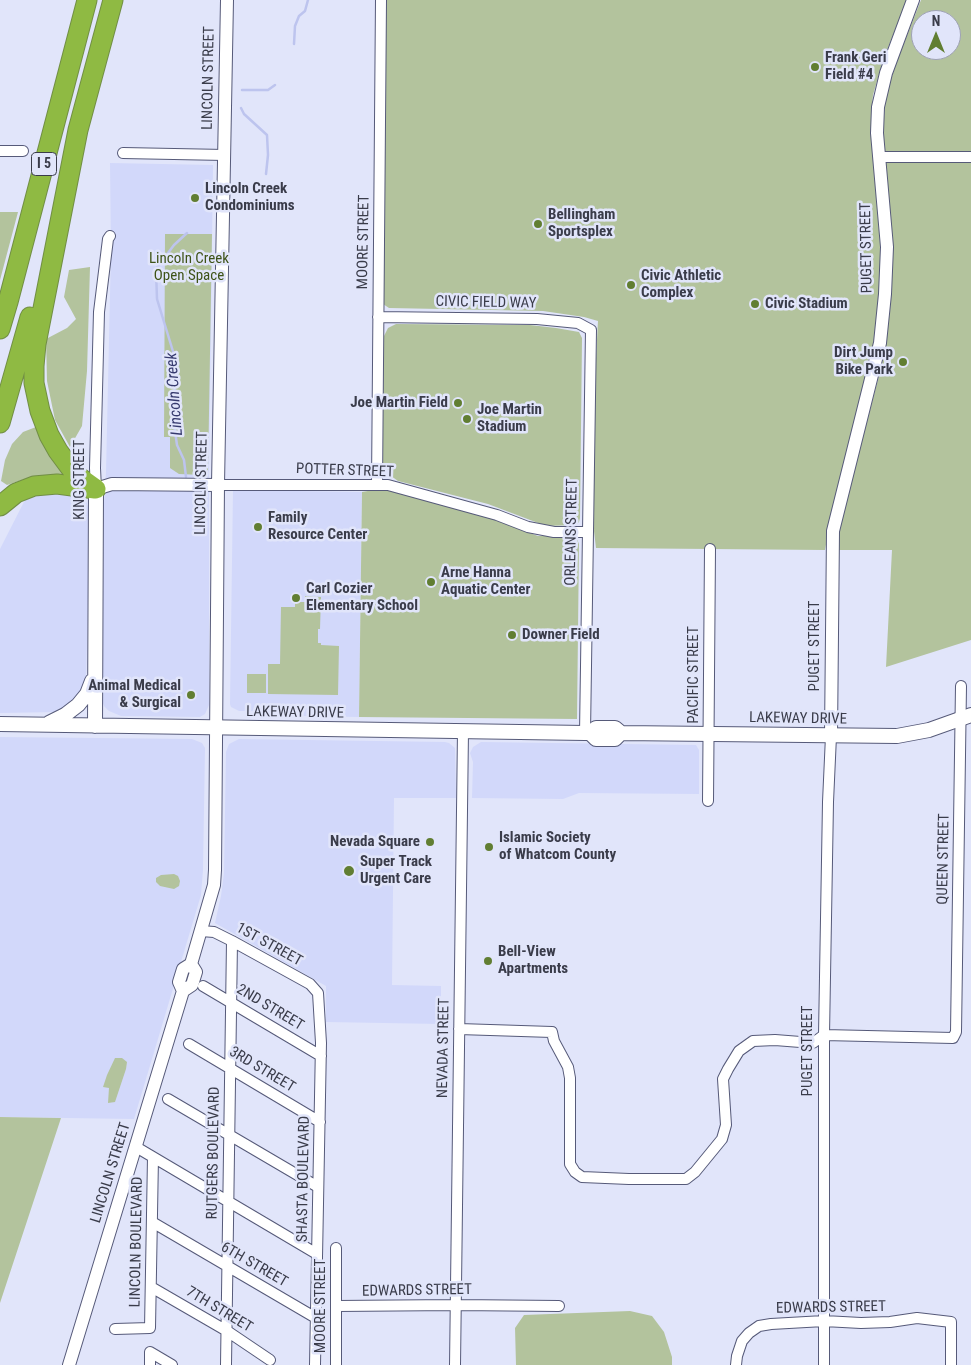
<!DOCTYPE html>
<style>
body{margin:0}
#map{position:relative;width:971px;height:1365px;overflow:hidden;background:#e1e5fa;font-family:"Roboto Condensed",sans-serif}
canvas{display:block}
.north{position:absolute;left:911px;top:10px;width:50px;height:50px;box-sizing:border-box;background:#e1e5fa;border:1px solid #9ea1b4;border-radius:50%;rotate:0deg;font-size:14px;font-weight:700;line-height:20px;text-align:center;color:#3a3c4a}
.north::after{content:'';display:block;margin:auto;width:18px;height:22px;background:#617e32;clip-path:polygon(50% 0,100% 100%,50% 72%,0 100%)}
</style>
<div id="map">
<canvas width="971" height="1365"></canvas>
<div class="north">N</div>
</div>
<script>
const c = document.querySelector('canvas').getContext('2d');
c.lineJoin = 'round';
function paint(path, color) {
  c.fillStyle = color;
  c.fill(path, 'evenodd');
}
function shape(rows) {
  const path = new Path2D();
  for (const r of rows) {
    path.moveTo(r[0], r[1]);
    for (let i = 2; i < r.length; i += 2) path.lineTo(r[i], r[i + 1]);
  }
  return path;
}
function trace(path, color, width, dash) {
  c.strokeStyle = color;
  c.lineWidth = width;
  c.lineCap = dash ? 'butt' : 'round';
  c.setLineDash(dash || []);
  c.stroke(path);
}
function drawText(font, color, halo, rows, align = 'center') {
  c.font = font + ' "Roboto Condensed",sans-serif';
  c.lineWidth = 5;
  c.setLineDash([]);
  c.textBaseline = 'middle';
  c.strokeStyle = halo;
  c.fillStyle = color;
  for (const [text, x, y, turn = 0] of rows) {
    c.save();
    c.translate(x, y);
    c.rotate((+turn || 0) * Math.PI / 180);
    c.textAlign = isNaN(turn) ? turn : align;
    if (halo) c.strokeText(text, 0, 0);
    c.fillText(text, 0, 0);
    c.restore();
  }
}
paint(shape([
 [110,163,213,165,209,476,209,705,205,714,200,717,121,716,109,711,104,706,102,700,104,503,106,472,111,251],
 [41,489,81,495,86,501,90,512,86,683,73,705,56,712,0,713,0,549,29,492],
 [233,490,362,492,359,717,301,716,287,711,239,711,231,707,230,704],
 [0,737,192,739,202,743,205,748,203,870,201,895,134,1119,0,1117],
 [239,739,445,742,449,743,455,748,456,798,394,798,392,985,441,986,441,1024,326,1022,326,986,215,923,221,896,224,873,226,752,229,744],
 [481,742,696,745,699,750,699,794,579,793,563,799,472,798,473,762,470,753,473,747]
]), '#d2d8fa');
paint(shape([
 [386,0,907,0,883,60,873,95,871,116,872,146,881,254,878,313,872,353,834,501,825,550,596,548,593,523,596,358,598,321,584,317,543,311,389,308,383,304],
 [921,0,971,0,971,640,886,667,892,550,839,550,839,535,844,510,882,364,890,311,892,277,892,234,883,132,885,104,889,85,897,61],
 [921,20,951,20,951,50,921,50],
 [0,212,18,212,0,280],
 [165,234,212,234,208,472,203,475,179,474,170,468,170,437,164,437],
 [90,267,87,371,82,426,70,447,55,420,47,381,46,339,67,328,76,319,64,297,69,270],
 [396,324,530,325,556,328,579,332,582,338,580,518,579,522,576,525,546,526,488,504,398,481,387,473,383,468,382,462,384,336,388,328],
 [36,427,67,477,31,477,7,485,1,481,5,460,12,444,23,432],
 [385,488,490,518,538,536,571,536,577,539,579,544,577,719,359,717,362,492],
 [305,596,321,597,320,629,318,629,318,643,321,643,321,645,339,646,338,695,268,694,268,664,280,664,281,607,295,607,295,602,305,602],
 [247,674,266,674,266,693,247,693],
 [174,874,178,876,180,881,179,886,174,889,160,886,156,882,156,878,161,875],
 [115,1058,122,1058,127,1062,126,1069,115,1102,108,1103,109,1088,103,1087,107,1075],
 [0,1117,61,1118,0,1303],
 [630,1311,652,1316,664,1332,672,1357,672,1365,516,1365,515,1328,524,1315]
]), '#b3c39d');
trace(shape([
 [294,44,295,26,299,16,305,11,308,0],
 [242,90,268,90,275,85],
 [241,108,244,114,267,135,268,155,266,174],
 [186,477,184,460,177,445,174,424,175,358,157,299,156,269,174,245,187,233]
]), '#bdc4ee', 2.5);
const minor = shape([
 [0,151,23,151],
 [123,153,225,155],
 [879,157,971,157],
 [378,317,537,319,578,323,591,330,585,733],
 [218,485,388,485,497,515,528,527,554,532,587,532],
 [377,485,381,0],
 [96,489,95,468,99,312,108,239,110,236],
 [708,801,710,549],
 [201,931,214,932,232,941,310,984,318,993,321,1043,315,1365],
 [203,986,321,1056],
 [459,1029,552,1032,554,1041,568,1067,570,1078,570,1164,575,1172,582,1177,629,1179,686,1179,695,1172,722,1139,726,1125,723,1079,728,1069,739,1051,753,1041,775,1040,813,1043,824,1035,953,1038,956,1032,961,686],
 [189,1044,320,1122],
 [168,1099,318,1187],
 [136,1147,317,1254],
 [152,1222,316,1318],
 [151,1287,227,1331,270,1360],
 [336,1306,456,1305,559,1306],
 [115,1329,150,1328,153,1157],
 [150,1365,150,1352,172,1365],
 [226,1365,232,941],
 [336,1365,336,1248],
 [455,1365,463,731],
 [736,1365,737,1356,742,1341,749,1333,759,1326,771,1324,824,1321,861,1323,890,1322,917,1318,951,1322,951,1365],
 [824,1365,824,1035,828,802,831,736]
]);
const tertiary = shape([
 [96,489,112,484,218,485],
 [831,736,833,531,880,343,885,294,887,247,877,133,878,107,886,73,913,0],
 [183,991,179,982,183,969,191,964],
 [69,1365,183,991,192,985,196,972,191,964,214,885,215,870,218,484,227,0]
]);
const secondary = shape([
 [49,723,65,715,78,705,87,694,92,681],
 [0,724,585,733,590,733,596,728,615,728,621,733],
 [95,726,96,489],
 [590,733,596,739,615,739,621,733,897,736,929,730,971,715]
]);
const motorway = shape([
 [0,329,8,302,87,0],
 [0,423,30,317],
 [96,489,75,474,58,451,49,435,40,411,34,383,34,366,36,344,78,130,113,0],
 [0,506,16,493,34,486,57,484,95,489]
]);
trace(minor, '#565a79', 12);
trace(tertiary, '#565a79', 14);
trace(secondary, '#565a79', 16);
trace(motorway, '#718e45', 21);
trace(minor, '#fff', 10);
trace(tertiary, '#fff', 12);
trace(secondary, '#fff', 14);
trace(motorway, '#8fba43', 19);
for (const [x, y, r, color] of [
 [815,67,5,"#617e32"],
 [195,198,5,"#617e32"],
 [538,224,5,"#617e32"],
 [631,285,5,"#617e32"],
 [755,304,5,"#617e32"],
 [903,362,5,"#617e32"],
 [458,403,5,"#617e32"],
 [467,419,5,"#617e32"],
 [258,527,5,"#617e32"],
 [431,582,5,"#617e32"],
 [296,598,5,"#617e32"],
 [512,635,5,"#617e32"],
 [191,695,5,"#617e32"],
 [430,842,5,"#617e32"],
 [489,847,5,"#617e32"],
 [349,871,6,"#617e32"],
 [488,961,5,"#617e32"]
]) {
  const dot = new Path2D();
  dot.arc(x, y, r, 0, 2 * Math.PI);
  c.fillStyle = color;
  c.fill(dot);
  trace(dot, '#e1e5fa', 2);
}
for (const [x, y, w] of [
 [44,164,25]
]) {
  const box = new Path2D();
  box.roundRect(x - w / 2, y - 11.5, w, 23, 4);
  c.fillStyle = '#e1e5fa';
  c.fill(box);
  trace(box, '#3a3c4a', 1);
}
drawText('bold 14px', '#3a3c4a', null, [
 ["I 5",44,164]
]);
drawText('bold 15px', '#3a3c4a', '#e1e5fa', [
 ["Frank Geri",825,58],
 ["Field #4",825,75],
 ["Lincoln Creek",205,189],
 ["Condominiums",205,206],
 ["Bellingham",548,215],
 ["Sportsplex",548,232],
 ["Civic Athletic",641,276],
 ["Complex",641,293],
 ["Civic Stadium",765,304],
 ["Dirt Jump",893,353,"right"],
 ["Bike Park",893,370,"right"],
 ["Joe Martin Field",448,403,"right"],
 ["Joe Martin",477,410],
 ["Stadium",477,427],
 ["Family",268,518],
 ["Resource Center",268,535],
 ["Arne Hanna",441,573],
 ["Aquatic Center",441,590],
 ["Carl Cozier",306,589],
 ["Elementary School",306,606],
 ["Downer Field",522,635],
 ["Animal Medical",181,686,"right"],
 ["& Surgical",181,703,"right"],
 ["Islamic Society",499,838],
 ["of Whatcom County",499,855],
 ["Nevada Square",420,842,"right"],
 ["Super Track",360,862],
 ["Urgent Care",360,879],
 ["Bell-View",498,952],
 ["Apartments",498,969]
], 'left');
drawText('15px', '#3a3c4a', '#e1e5fa', [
 ["LINCOLN STREET",209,78,-89],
 ["MOORE STREET",364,242,-89],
 ["PUGET STREET",867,248,-91],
 ["CIVIC FIELD WAY",486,303,1],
 ["POTTER STREET",345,471,2],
 ["KING STREET",80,480,-90],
 ["LINCOLN STREET",202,483,-89],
 ["ORLEANS STREET",572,532,-89],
 ["PUGET STREET",815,646,-90],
 ["PACIFIC STREET",694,675,-90],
 ["LAKEWAY DRIVE",295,713,1],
 ["LAKEWAY DRIVE",798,719,1],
 ["QUEEN STREET",944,859,-89],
 ["1ST STREET",269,945,29],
 ["2ND STREET",270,1008,31],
 ["NEVADA STREET",444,1048,-89],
 ["PUGET STREET",808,1051,-90],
 ["3RD STREET",262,1070,31],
 ["RUTGERS BOULEVARD",214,1153,-89],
 ["LINCOLN STREET",111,1173,-73],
 ["SHASTA BOULEVARD",304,1179,-89],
 ["LINCOLN BOULEVARD",137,1242,-89],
 ["6TH STREET",254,1265,30],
 ["EDWARDS STREET",417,1291,-1],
 ["MOORE STREET",321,1306,-90],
 ["EDWARDS STREET",831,1308,-1],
 ["7TH STREET",219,1310,31]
]);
drawText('15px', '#3e5317', '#e1e5fa', [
 ["Lincoln Creek",189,259],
 ["Open Space",189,276]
]);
drawText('italic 16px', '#35396d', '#e1e5fa', [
 ["Lincoln Creek",175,394,-94]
]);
</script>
